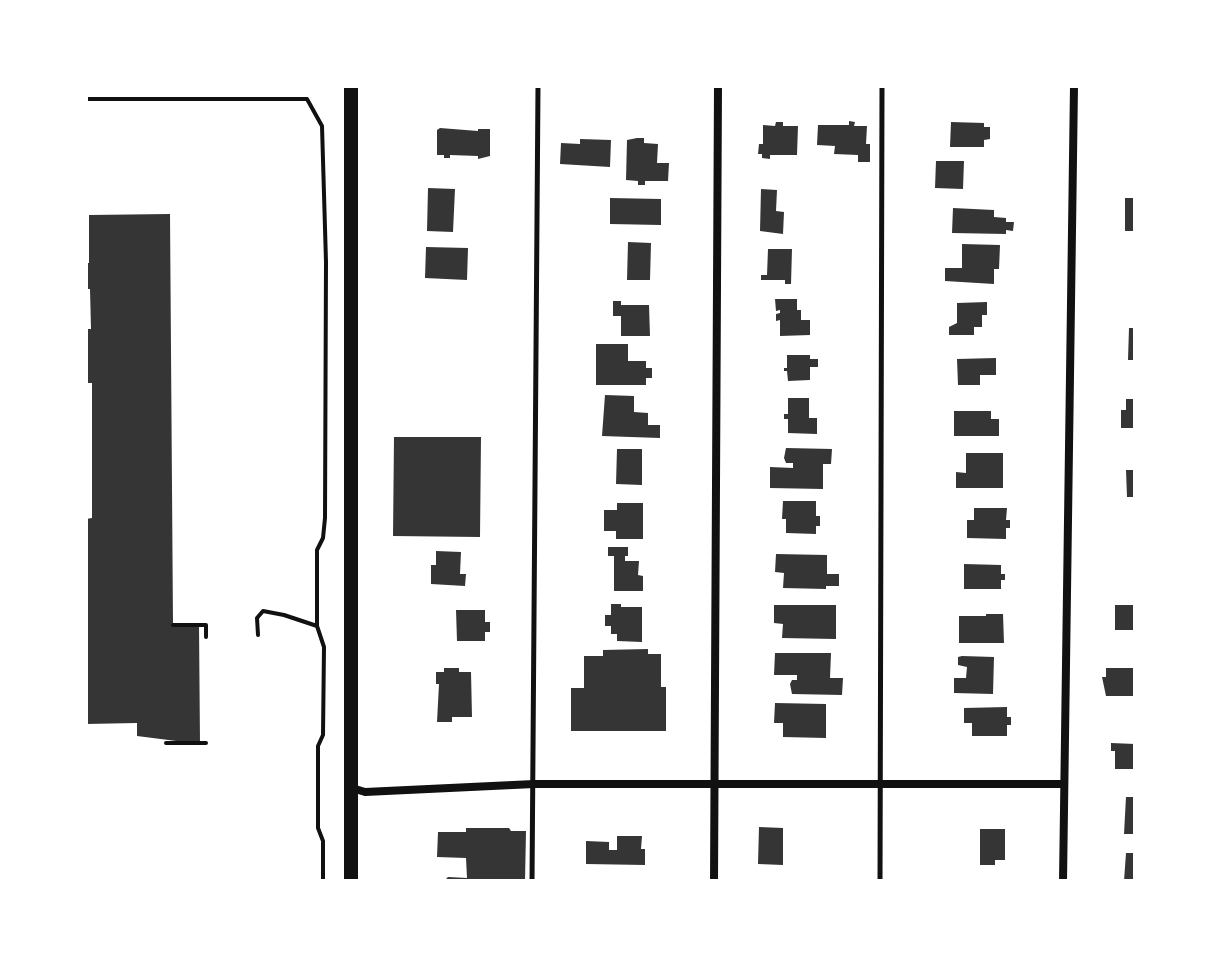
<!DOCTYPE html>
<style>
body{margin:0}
#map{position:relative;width:1221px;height:967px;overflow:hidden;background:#fff;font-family:"Zilla Slab",serif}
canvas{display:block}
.frame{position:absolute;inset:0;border:88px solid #fff;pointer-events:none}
</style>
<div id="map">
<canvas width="1221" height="967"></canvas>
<div class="frame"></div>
</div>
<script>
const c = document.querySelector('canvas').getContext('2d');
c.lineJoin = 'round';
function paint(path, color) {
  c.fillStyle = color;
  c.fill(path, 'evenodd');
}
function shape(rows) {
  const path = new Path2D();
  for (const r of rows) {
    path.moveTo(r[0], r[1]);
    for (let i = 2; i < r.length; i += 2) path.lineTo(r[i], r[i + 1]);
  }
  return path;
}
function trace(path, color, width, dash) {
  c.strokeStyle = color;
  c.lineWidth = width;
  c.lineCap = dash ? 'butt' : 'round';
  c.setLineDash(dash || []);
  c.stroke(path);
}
paint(shape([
 [849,121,855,122,854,126,867,126,866,144,870,144,870,162,858,162,858,155,834,154,835,146,817,145,818,125,849,125],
 [776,122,783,122,783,126,798,126,797,155,770,155,770,159,762,158,762,154,758,154,759,144,763,144,763,125,775,126],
 [951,122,984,123,984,127,990,127,990,139,984,140,984,147,950,147],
 [440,128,478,131,478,129,490,129,490,156,478,159,478,156,450,155,450,158,444,158,444,155,437,155,437,130],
 [637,138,644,138,644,143,658,144,657,163,669,163,668,181,645,181,645,185,638,185,638,181,626,180,627,140],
 [580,139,611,140,610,167,560,164,561,143,580,144],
 [936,161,964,161,963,189,935,188],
 [428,188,455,189,453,232,427,231],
 [761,189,777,190,776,211,784,212,783,234,760,231],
 [610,198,661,199,661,225,610,224],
 [1125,198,1135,198,1135,231,1125,231],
 [953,208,994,210,994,217,1006,218,1006,222,1014,222,1013,231,1006,230,1006,234,952,233],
 [170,214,173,625,199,625,200,744,137,736,137,723,86,724,86,519,92,518,92,383,86,383,86,329,91,329,90,289,86,289,86,263,89,263,89,215],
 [628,242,651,243,650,280,627,280],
 [962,244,1000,245,999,269,994,269,994,284,945,281,945,268,962,268],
 [426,247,468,248,467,280,425,278],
 [768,249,792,249,791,284,785,284,785,280,761,280,761,275,767,275],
 [775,299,797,299,797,310,801,310,801,320,810,320,810,335,780,336,780,320,776,321,776,314,780,313,780,310,776,311],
 [613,301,621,301,621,305,649,305,650,336,621,336,621,316,613,316],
 [987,302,987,315,982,315,982,327,974,327,974,335,949,335,949,327,957,323,957,303],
 [1129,328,1135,328,1135,360,1128,360],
 [596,344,628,344,628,361,646,361,646,368,652,368,652,378,646,378,646,385,596,385],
 [787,355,810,355,810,359,818,359,818,367,810,367,810,380,788,381,787,371,784,371,784,368,787,368],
 [996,358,996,375,980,375,980,385,958,385,957,359],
 [605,395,634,396,634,412,648,413,648,425,660,425,660,438,602,436],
 [788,398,809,398,809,418,817,418,817,434,788,433,788,419,784,419,784,414,788,414],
 [1126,399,1135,399,1135,428,1121,428,1121,410,1126,410],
 [954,411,991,411,991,419,999,419,999,436,954,436],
 [394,437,481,437,480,537,393,536],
 [786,448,832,449,831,464,823,464,823,489,770,488,770,467,793,468,793,463,786,463,784,458],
 [617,449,642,449,642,485,616,484],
 [966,453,1003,453,1003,488,956,488,956,472,966,473],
 [1126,470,1135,470,1135,497,1127,497],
 [783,501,816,501,816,516,820,516,820,526,816,526,816,534,786,533,786,519,782,519],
 [617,503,643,503,643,539,616,539,616,531,604,531,604,510,617,510],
 [974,508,1007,508,1006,520,1010,520,1010,528,1006,528,1006,539,967,538,967,520,974,520],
 [608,547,628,547,628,556,625,556,625,561,639,561,638,575,643,576,643,591,614,591,614,556,608,556],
 [436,551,461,552,460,574,466,574,465,586,431,584,431,565,436,565],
 [776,554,827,555,827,574,839,574,839,586,826,586,826,589,783,588,784,573,775,572],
 [964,564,1001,565,1001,574,1005,574,1005,580,1001,580,1001,589,964,589],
 [611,604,621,604,621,607,642,607,642,642,617,641,617,634,611,634,611,626,605,626,605,615,611,615],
 [774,605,836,605,836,639,782,638,783,624,774,623],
 [1115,605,1135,605,1135,630,1115,630],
 [456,610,485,610,485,622,490,622,490,632,485,632,485,641,457,641],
 [986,614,1003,614,1004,643,959,643,959,616,986,616],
 [648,649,648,654,661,654,661,687,666,687,666,731,571,731,571,688,584,688,584,656,603,656,603,650],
 [775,653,831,653,830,678,843,678,842,695,792,694,790,684,792,680,797,680,797,675,774,675],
 [962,656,994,657,993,694,954,693,954,678,966,678,967,667,958,665,958,657],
 [444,668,459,668,459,672,471,672,472,717,452,717,452,722,437,722,439,684,436,684,436,672,444,672],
 [1106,668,1135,668,1135,696,1106,696,1102,677,1106,677],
 [775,703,826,704,826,738,783,737,783,723,774,723],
 [1007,707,1007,717,1011,717,1011,725,1007,725,1007,736,972,736,972,723,964,723,964,708],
 [1111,743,1135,744,1135,769,1115,769,1115,751,1111,751],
 [1126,797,1135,797,1135,834,1124,834],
 [759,827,783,828,783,865,758,864],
 [466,828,509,828,511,831,526,831,525,881,444,881,448,877,467,878,466,858,437,857,438,832,466,832],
 [980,829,1005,829,1005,860,995,860,995,865,980,865],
 [617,836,642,836,641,849,645,849,645,865,586,864,586,841,609,842,609,850,617,850],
 [1126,853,1135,853,1135,881,1124,881]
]), '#353535');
trace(shape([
 [86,99,307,99,322,126,326,262,325,518,323,538,317,550,317,626,324,647,323,735,318,746,318,828,323,841,323,881],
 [173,625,206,625,206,637],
 [258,635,257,618,263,611,284,615,317,626],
 [166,743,206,743]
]), '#111', 4);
trace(shape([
 [532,881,538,86],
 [880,881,882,86]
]), '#111', 5);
trace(shape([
 [352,788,365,792,534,784,1064,784],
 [714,881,718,86],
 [1063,881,1074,86]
]), '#111', 8);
trace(shape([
 [351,86,351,881]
]), '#111', 14);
</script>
